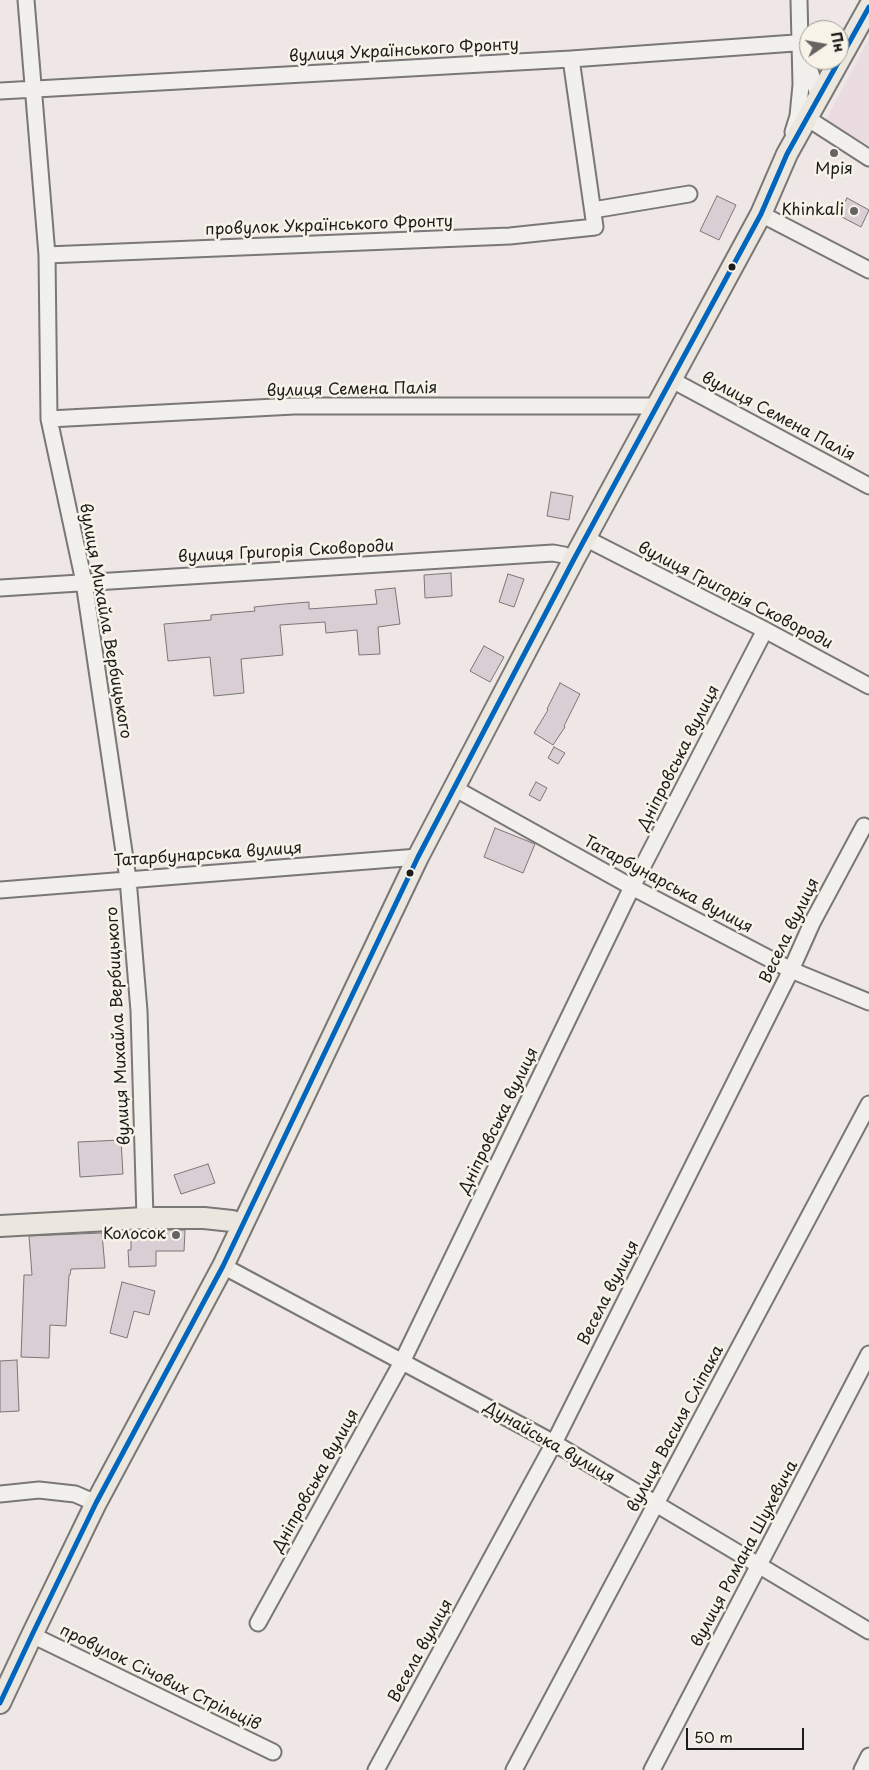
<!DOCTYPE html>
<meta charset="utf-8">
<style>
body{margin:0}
#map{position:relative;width:869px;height:1770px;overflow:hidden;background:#eee7e6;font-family:"Playpen Sans",sans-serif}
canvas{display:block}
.north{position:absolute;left:799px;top:20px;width:50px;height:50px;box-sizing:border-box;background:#f7f3e8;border:1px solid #9f9d96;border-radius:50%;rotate:78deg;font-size:14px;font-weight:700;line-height:20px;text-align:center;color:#1c1c1c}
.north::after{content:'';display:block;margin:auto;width:18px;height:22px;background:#666363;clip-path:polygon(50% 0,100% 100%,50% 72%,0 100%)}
.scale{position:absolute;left:686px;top:1728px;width:118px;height:22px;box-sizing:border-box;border:2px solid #1c1c1c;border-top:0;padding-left:6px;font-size:15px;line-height:18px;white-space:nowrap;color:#1c1c1c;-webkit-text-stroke:4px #f7f3e8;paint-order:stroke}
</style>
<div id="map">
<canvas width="869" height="1770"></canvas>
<div class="north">Пн</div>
<div class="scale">50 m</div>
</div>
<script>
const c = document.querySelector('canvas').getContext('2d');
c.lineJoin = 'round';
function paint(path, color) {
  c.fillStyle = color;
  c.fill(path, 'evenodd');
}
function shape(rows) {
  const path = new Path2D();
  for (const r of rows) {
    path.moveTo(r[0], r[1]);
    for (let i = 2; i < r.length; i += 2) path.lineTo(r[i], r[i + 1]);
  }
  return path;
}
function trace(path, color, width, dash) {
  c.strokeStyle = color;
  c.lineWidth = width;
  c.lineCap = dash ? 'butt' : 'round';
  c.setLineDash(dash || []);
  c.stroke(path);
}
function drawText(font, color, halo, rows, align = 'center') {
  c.font = font + ' "Playpen Sans",sans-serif';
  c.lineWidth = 5;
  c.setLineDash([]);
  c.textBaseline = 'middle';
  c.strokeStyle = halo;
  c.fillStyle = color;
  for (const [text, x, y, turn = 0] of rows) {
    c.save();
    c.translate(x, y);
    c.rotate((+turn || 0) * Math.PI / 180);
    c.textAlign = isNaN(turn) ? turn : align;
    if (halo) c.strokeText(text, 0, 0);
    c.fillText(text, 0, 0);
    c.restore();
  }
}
paint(shape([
 [869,38,869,146,825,122]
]), '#ebdce1');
const building = shape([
 [717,196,736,205,719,240,700,231,717,196],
 [847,198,869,210,861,227,838,215,847,198],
 [551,492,573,496,569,520,547,516,551,492],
 [451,573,452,596,425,598,424,575,451,573],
 [508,574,524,579,514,607,499,602,508,574],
 [395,588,400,624,378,627,380,654,359,655,357,630,326,633,325,622,280,625,283,655,241,659,244,693,214,696,210,657,168,661,164,624,211,620,211,615,255,611,254,607,284,604,309,602,309,609,377,604,375,590,395,588],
 [484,646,504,657,490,682,470,671,484,646],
 [560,683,580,694,564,726,565,727,553,745,534,733,548,710,547,709,560,683],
 [554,747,565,753,558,764,548,758,554,747],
 [536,782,547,788,540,801,529,795,536,782],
 [495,828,535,844,523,873,484,857,495,828],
 [121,1140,123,1174,80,1177,78,1142,121,1140],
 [208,1164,215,1183,181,1194,174,1175,208,1164],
 [166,1230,185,1230,184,1251,156,1251,156,1266,129,1267,128,1250,131,1250,131,1233,166,1231,166,1230],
 [102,1233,105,1268,71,1269,70,1275,69,1275,66,1326,50,1325,49,1358,21,1357,24,1275,32,1275,29,1236,102,1233],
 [122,1282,155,1291,149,1315,134,1311,127,1338,110,1333,122,1282],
 [17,1360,19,1411,0,1412,0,1361,17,1360]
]);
paint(building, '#d9ced4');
trace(building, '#7a7777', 1);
const minor = shape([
 [26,0,47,255,49,419,84,582,128,879,139,1011,145,1218],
 [799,0,800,42,819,97],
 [0,91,571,59,809,42],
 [807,118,869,158],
 [793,132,798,116,801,85,800,42],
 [593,210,689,194],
 [761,214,869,270],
 [47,255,510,236,595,227,571,59],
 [670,379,869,486],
 [49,419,294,406,655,406],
 [585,538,765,630,869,686],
 [0,588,553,553,564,555,574,559],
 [454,788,632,887,791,970,869,1002],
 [0,890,418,857],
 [223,1266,554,1443,869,1631],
 [0,1494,39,1490,75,1494,96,1503],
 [258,1623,402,1362,632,887,765,630],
 [32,1635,273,1752],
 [376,1770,554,1443,791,970,812,923,864,826],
 [514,1770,869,1104],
 [652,1770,869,1354],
 [862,1770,869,1756]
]);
const major = shape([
 [0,1226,145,1218,204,1218,232,1221,242,1225],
 [0,1703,32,1635,96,1503,223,1266,418,857,574,559,761,214,787,154,869,7]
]);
trace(minor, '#7a7777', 19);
trace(major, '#7a7777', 24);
trace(minor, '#f1f0ec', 15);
trace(major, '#ebe6de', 20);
trace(shape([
 [0,1703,32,1635,96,1503,223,1266,418,857,574,559,761,214,787,154,869,7]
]), '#0065bd', 5);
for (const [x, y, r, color] of [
 [834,153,5,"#666363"],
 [854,211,5,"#666363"],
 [732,267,4.5,"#1c1c1c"],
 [410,873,4.5,"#1c1c1c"],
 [176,1235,5,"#666363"]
]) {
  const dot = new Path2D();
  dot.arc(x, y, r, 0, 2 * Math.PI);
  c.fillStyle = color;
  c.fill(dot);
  trace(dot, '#f7f3e8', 2);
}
drawText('16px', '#1c1c1c', '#f7f3e8', [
 ["вулиця Українського Фронту",404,51,-3],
 ["провулок Українського Фронту",329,226,-2],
 ["вулиця Семена Палія",352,390,-1],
 ["вулиця Семена Палія",778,417,28],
 ["вулиця Григорія Сковороди",286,552,-3],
 ["вулиця Григорія Сковороди",735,596,27],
 ["вулиця Михайла Вербицького",105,621,80],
 ["Дніпровська вулиця",679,758,-63],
 ["Татарбунарська вулиця",208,855,-4],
 ["Татарбунарська вулиця",668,885,28],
 ["Весела вулиця",790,931,-64],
 ["вулиця Михайла Вербицького",119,1026,-93],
 ["Дніпровська вулиця",499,1121,-64],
 ["Весела вулиця",609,1293,-63],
 ["вулиця Василя Сліпака",676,1429,-62],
 ["Дунайська вулиця",549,1443,30],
 ["Дніпровська вулиця",316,1481,-61],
 ["вулиця Романа Шухевича",745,1554,-62],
 ["Весела вулиця",421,1651,-61],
 ["провулок Січових Стрільців",160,1678,26]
]);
drawText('16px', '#1c1c1c', '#f7f3e8', [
 ["Мрія",834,170,"center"],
 ["Khinkali",844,211],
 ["Колосок",166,1235]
], 'right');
</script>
